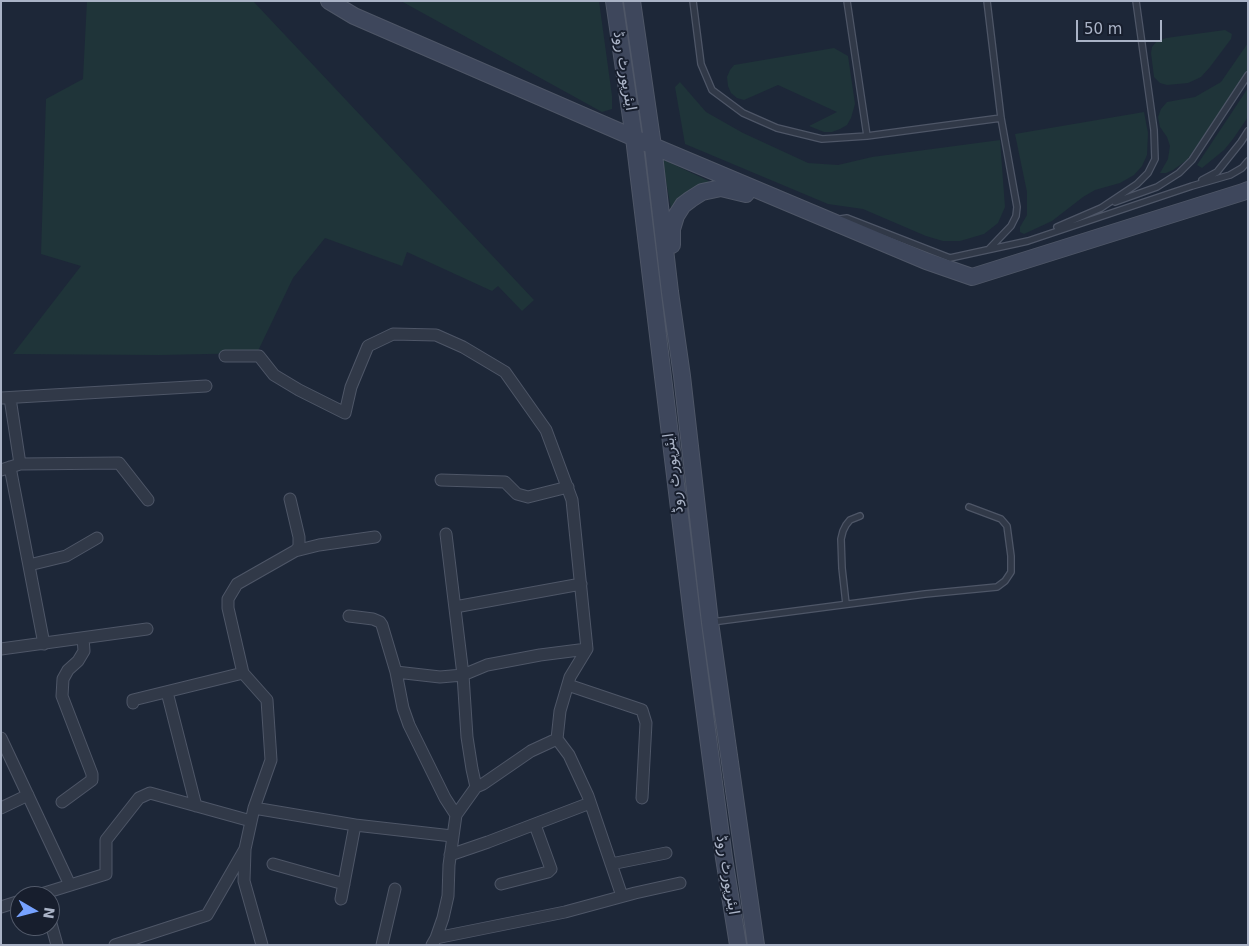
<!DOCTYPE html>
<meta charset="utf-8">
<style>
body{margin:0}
#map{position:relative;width:1249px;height:946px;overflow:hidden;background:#1d2738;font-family:"DejaVu Sans",sans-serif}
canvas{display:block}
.frame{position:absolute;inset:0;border:2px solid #aab3c6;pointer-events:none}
.north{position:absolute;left:10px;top:886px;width:50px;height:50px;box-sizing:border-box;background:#171e2d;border:1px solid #525a6a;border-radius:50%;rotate:98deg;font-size:14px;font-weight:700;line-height:20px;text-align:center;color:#aab3c6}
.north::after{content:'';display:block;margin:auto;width:18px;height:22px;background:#76a2ff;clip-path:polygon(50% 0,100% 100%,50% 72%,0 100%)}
.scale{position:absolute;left:1076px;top:20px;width:86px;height:22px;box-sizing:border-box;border:2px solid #aab3c6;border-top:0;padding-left:6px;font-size:15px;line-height:18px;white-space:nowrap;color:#aab3c6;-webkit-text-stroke:4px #171e2d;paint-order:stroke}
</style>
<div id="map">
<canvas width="1249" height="946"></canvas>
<div class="frame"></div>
<div class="north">N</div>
<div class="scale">50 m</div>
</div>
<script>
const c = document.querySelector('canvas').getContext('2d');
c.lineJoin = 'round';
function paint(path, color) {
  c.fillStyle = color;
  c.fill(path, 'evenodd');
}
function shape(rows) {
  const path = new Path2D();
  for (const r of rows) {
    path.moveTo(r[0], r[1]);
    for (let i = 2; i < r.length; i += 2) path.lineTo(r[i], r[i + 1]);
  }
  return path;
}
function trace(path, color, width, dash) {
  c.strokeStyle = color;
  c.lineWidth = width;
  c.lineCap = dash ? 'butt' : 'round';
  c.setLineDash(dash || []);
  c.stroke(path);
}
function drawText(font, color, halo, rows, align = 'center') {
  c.font = font + ' "DejaVu Sans",Cairo,sans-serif';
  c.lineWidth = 4;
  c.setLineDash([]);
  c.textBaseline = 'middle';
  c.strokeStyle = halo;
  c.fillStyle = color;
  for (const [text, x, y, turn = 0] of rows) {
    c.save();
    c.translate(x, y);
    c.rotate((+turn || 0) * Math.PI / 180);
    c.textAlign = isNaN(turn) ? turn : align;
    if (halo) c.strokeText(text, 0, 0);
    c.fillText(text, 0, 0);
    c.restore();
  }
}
paint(shape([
 [87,1,253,1,534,300,522,311,498,286,492,291,407,252,402,266,325,238,293,278,257,353,159,355,13,354,81,266,41,254,46,99,83,79],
 [401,1,599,1,612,96,612,109,602,112],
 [1225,30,1232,34,1231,39,1210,67,1201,77,1188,83,1167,85,1160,83,1154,77,1151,53,1152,47,1156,42,1166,38],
 [1248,43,1248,69,1192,153,1187,160,1173,170,1166,173,1160,173,1168,159,1170,146,1167,137,1160,127,1158,117,1161,109,1167,102,1195,97,1221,82],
 [834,48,848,56,855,104,851,118,847,125,840,129,832,132,824,132,809,126,837,112,778,85,744,100,737,98,731,93,728,86,727,77,730,70,734,65],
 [680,82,706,112,743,133,808,163,838,165,872,157,1000,140,1005,207,998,223,984,234,960,241,943,241,926,236,863,209,828,204,685,144,675,87],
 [1248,88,1248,117,1233,139,1224,150,1202,168,1197,165],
 [1144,112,1148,133,1147,155,1142,166,1134,175,1120,183,1095,190,1083,197,1052,221,1024,234,1020,232,1020,227,1027,215,1027,192,1015,134],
 [662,159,713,183,672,214]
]), '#1f3439');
const lane = shape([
 [693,1,701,64,712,90,743,113,777,128,822,139,867,136,847,1],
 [987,1,1001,118,1017,207,1016,216,1011,226,989,249],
 [867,136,1001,118],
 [1202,180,1217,172,1241,142,1248,131],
 [1115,202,1157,187,1179,173,1192,160,1248,75],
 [840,219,847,218,950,258,1028,241,1192,186,1230,175,1242,168,1248,161],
 [1057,227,1101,208,1137,184,1148,173,1155,159,1154,130,1136,1],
 [846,604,842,568,841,539,843,531,846,525,850,520,860,516],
 [712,622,925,594,997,587,1005,581,1011,572,1011,556,1007,526,1001,519,969,507]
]);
const street = shape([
 [225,356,259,356,274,375,299,390,345,413,351,387,368,346,393,334,436,335,463,347,505,372,546,430,572,500,587,649],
 [1,398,206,386],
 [10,398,20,464],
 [10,467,44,644],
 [1,470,20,464,119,463,148,500],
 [441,480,505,482,517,494,528,497,568,487],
 [446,534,463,675,440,677,396,672,403,708,409,725,445,798,456,815],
 [295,551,319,545,375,537],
 [29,565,66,556,97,538],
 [455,607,581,584],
 [349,616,373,619,380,622,382,625,396,672],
 [1,649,147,629],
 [568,685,642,710,646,723,642,798],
 [167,692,196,806],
 [133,703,133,700,243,673],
 [1,738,70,885],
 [476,787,472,769,467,737,463,675,487,665,540,655,587,649,570,677,560,711,557,739],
 [62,802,92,780,92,774,62,696,63,679,68,670,78,661,84,651,83,638],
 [1,808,28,795],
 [254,808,355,825,452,836],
 [245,850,244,881,262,945],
 [450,855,488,842,590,803],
 [273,864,344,884],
 [611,864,666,853],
 [501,884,548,872,551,869,535,825],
 [35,896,106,874,106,840,139,798,150,793,251,821],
 [341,899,355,825],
 [1,907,20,901],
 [50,920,57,945],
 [436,938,443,918,448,896,449,865,456,815,476,787,483,784,531,751,557,739,569,755,588,796,622,896],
 [115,945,207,915,245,849,254,808,271,760,267,700,243,673,228,608,228,599,237,584,295,551,299,547,299,537,290,499],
 [382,945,395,889],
 [432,945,436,938,565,912,635,893,680,883]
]);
const secondary = shape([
 [329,1,354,16,653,146,926,261,972,277,1243,192,1248,190],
 [614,1,634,138,693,624,724,858,738,945],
 [632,1,653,146,670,292,682,376,710,622,756,945],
 [672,245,672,229,676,216,683,205,691,199,702,192,721,188,746,194]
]);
trace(lane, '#4e5667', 8);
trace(street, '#4e5667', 13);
trace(secondary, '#4e5667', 18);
trace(lane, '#313948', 5.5);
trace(street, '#313948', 11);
trace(secondary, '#3e475c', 16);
drawText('15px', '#aab3c6', '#171e2d', [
 ["ایئرپورٹ روڈ",624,71,81],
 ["ایئرپورٹ روڈ",674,473,-97],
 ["ایئرپورٹ روڈ",727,875,81]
]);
</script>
